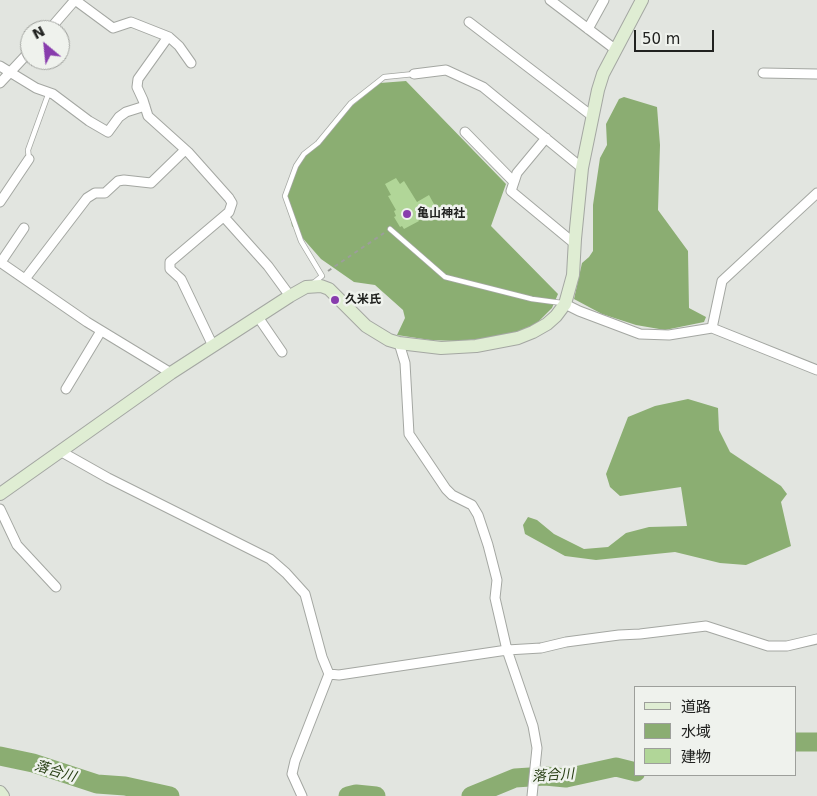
<!DOCTYPE html>
<meta charset="utf-8">
<style>
body{margin:0}
#map{position:relative;width:817px;height:796px;overflow:hidden;background:#e2e5e0;font-family:"DejaVu Sans","Noto Sans JP",sans-serif}
canvas{display:block}
.legend{position:absolute;left:634px;top:686px;width:162px;height:90px;box-sizing:border-box;background:#eff2ed;border:1px solid #9d9f9b;margin:0;padding:6px 9px;list-style:none;font-size:15px;color:#212220}
.legend li{display:flex;align-items:center;gap:10px;height:25px}
.legend b{width:25px;border:1px solid #9d9f9b}
.north{position:absolute;left:20px;top:20px;width:50px;height:50px;box-sizing:border-box;background:#eff2ed;border:1px solid #9d9f9b;border-radius:50%;rotate:332deg;font-size:14px;font-weight:700;line-height:20px;text-align:center;color:#212220}
.north::after{content:'';display:block;margin:auto;width:18px;height:22px;background:#883cad;clip-path:polygon(50% 0,100% 100%,50% 72%,0 100%)}
.scale{position:absolute;left:634px;top:30px;width:80px;height:22px;box-sizing:border-box;border:2px solid #212220;border-top:0;padding-left:6px;font-size:15px;line-height:18px;white-space:nowrap;color:#212220;-webkit-text-stroke:4px #eff2ed;paint-order:stroke}
</style>
<div id="map">
<canvas width="817" height="796"></canvas>
<ul class="legend">
<li><b style="height:6px;background:#dfedd3"></b>道路</li>
<li><b style="height:14px;background:#8bad72"></b>水域</li>
<li><b style="height:14px;background:#b1d698"></b>建物</li>
</ul>
<div class="north">N</div>
<div class="scale">50 m</div>
</div>
<script>
const c = document.querySelector('canvas').getContext('2d');
c.lineJoin = 'round';
function paint(path, color) {
  c.fillStyle = color;
  c.fill(path, 'evenodd');
}
function shape(rows) {
  const path = new Path2D();
  for (const r of rows) {
    path.moveTo(r[0], r[1]);
    for (let i = 2; i < r.length; i += 2) path.lineTo(r[i], r[i + 1]);
  }
  return path;
}
function trace(path, color, width, dash) {
  c.strokeStyle = color;
  c.lineWidth = width;
  c.lineCap = dash ? 'butt' : 'round';
  c.setLineDash(dash || []);
  c.stroke(path);
}
function drawText(font, color, halo, rows, align = 'center') {
  c.font = font + ' "DejaVu Sans","Noto Sans JP",sans-serif';
  c.lineWidth = 5;
  c.setLineDash([]);
  c.textBaseline = 'middle';
  c.strokeStyle = halo;
  c.fillStyle = color;
  for (const [text, x, y, turn = 0] of rows) {
    c.save();
    c.translate(x, y);
    c.rotate((+turn || 0) * Math.PI / 180);
    c.textAlign = isNaN(turn) ? turn : align;
    if (halo) c.strokeText(text, 0, 0);
    c.fillText(text, 0, 0);
    c.restore();
  }
}
paint(shape([
 [406,81,506,184,491,226,558,294,552,308,534,326,511,334,479,339,456,341,430,340,397,335,405,318,403,310,375,285,354,282,321,259,292,226,286,197,295,170,313,145,353,105,380,83],
 [688,399,718,408,719,430,730,452,781,486,787,494,781,502,791,546,746,565,720,563,675,552,596,560,565,556,525,534,523,525,528,517,537,520,554,534,584,549,608,547,626,533,649,527,687,526,681,487,620,496,610,487,606,474,628,417,655,406]
]), '#8bae72');
paint(shape([
 [624,97,657,107,660,145,658,210,688,251,689,308,706,317,704,322,665,330,636,325,602,314,574,299,582,263,589,257,593,251,593,205,600,158,607,145,606,124,619,99]
]), '#8bad72');
trace(shape([
 [796,742,817,742],
 [0,756,33,763,97,784,125,786,170,796],
 [348,796,356,794,376,796],
 [471,796,515,778,545,776,566,778,616,767,636,772]
]), '#8bad72', 19);
paint(shape([
 [396,178,400,184,404,181,417,202,429,195,435,206,416,216,419,221,404,229,402,226,400,227,394,217,396,216,394,211,396,210,388,196,391,195,385,184]
]), '#b1d698');
const lane = shape([
 [29,159,28,150,49,92],
 [390,229,445,277,532,299,562,303],
 [312,284,322,276,301,241,285,196,296,166,304,154,318,143,351,103,379,81,384,77,414,74]
]);
const street = shape([
 [75,0,113,28,131,22,169,37,179,46,191,63],
 [550,0,616,50],
 [469,22,592,116],
 [588,29,604,0],
 [49,30,75,0],
 [168,37,138,79,137,87,143,100,148,116,188,152,229,198,232,203,229,212,170,262,170,269,181,279,213,346],
 [0,66,36,88,53,94,89,121,108,132,119,117,126,112,145,106],
 [763,73,817,74],
 [414,74,446,70,483,87,582,168],
 [0,83,30,51],
 [465,132,514,182],
 [546,138,517,173,511,191,575,244],
 [0,202,29,159],
 [224,217,268,266,290,296],
 [0,262,87,322,171,373],
 [1,262,24,228],
 [25,279,87,198,95,193,105,193,118,181,124,180,151,183,185,150],
 [565,304,579,311,640,334,669,335,712,328,817,370],
 [258,317,282,352],
 [712,328,722,281,817,193],
 [399,343,405,363,409,434,446,489,452,495,472,505,478,515,488,545,497,580,495,598,507,650,533,726,537,748,532,796],
 [66,389,101,331],
 [60,451,108,478,270,559,286,573,305,594,322,657,329,674,295,761,292,774,302,796],
 [0,509,17,545,56,587],
 [329,674,339,675,507,650,541,648,566,642,619,635,640,634,706,626,768,646,787,646,817,639]
]);
const secondary = shape([
 [0,494,171,373,290,296,306,287,321,286,329,289,366,326,389,340,399,343,441,348,476,346,518,338,533,332,547,324,556,316,565,304,573,275,575,239,582,168,598,90,603,74,642,0],
 [0,792,3,796]
]);
trace(lane, '#a4a7a2', 6);
trace(street, '#a4a7a2', 11);
trace(secondary, '#a4a7a2', 14);
trace(shape([
 [328,271,384,233]
]), '#9c9e9a', 2, [4, 4]);
trace(lane, '#fff', 4.5);
trace(street, '#fff', 9);
trace(secondary, '#dfedd3', 12);
for (const [x, y, r, color] of [
 [407,214,5,"#883cad"],
 [335,300,5,"#883cad"]
]) {
  const dot = new Path2D();
  dot.arc(x, y, r, 0, 2 * Math.PI);
  c.fillStyle = color;
  c.fill(dot);
  trace(dot, '#eff2ed', 2);
}
drawText('bold 12px', '#212220', '#eff2ed', [
 ["亀山神社",417,214],
 ["久米氏",345,300]
], 'left');
drawText('italic 14px', '#273e13', '#eff2ed', [
 ["落合川",55,772,17],
 ["落合川",553,776,-4]
]);
</script>
